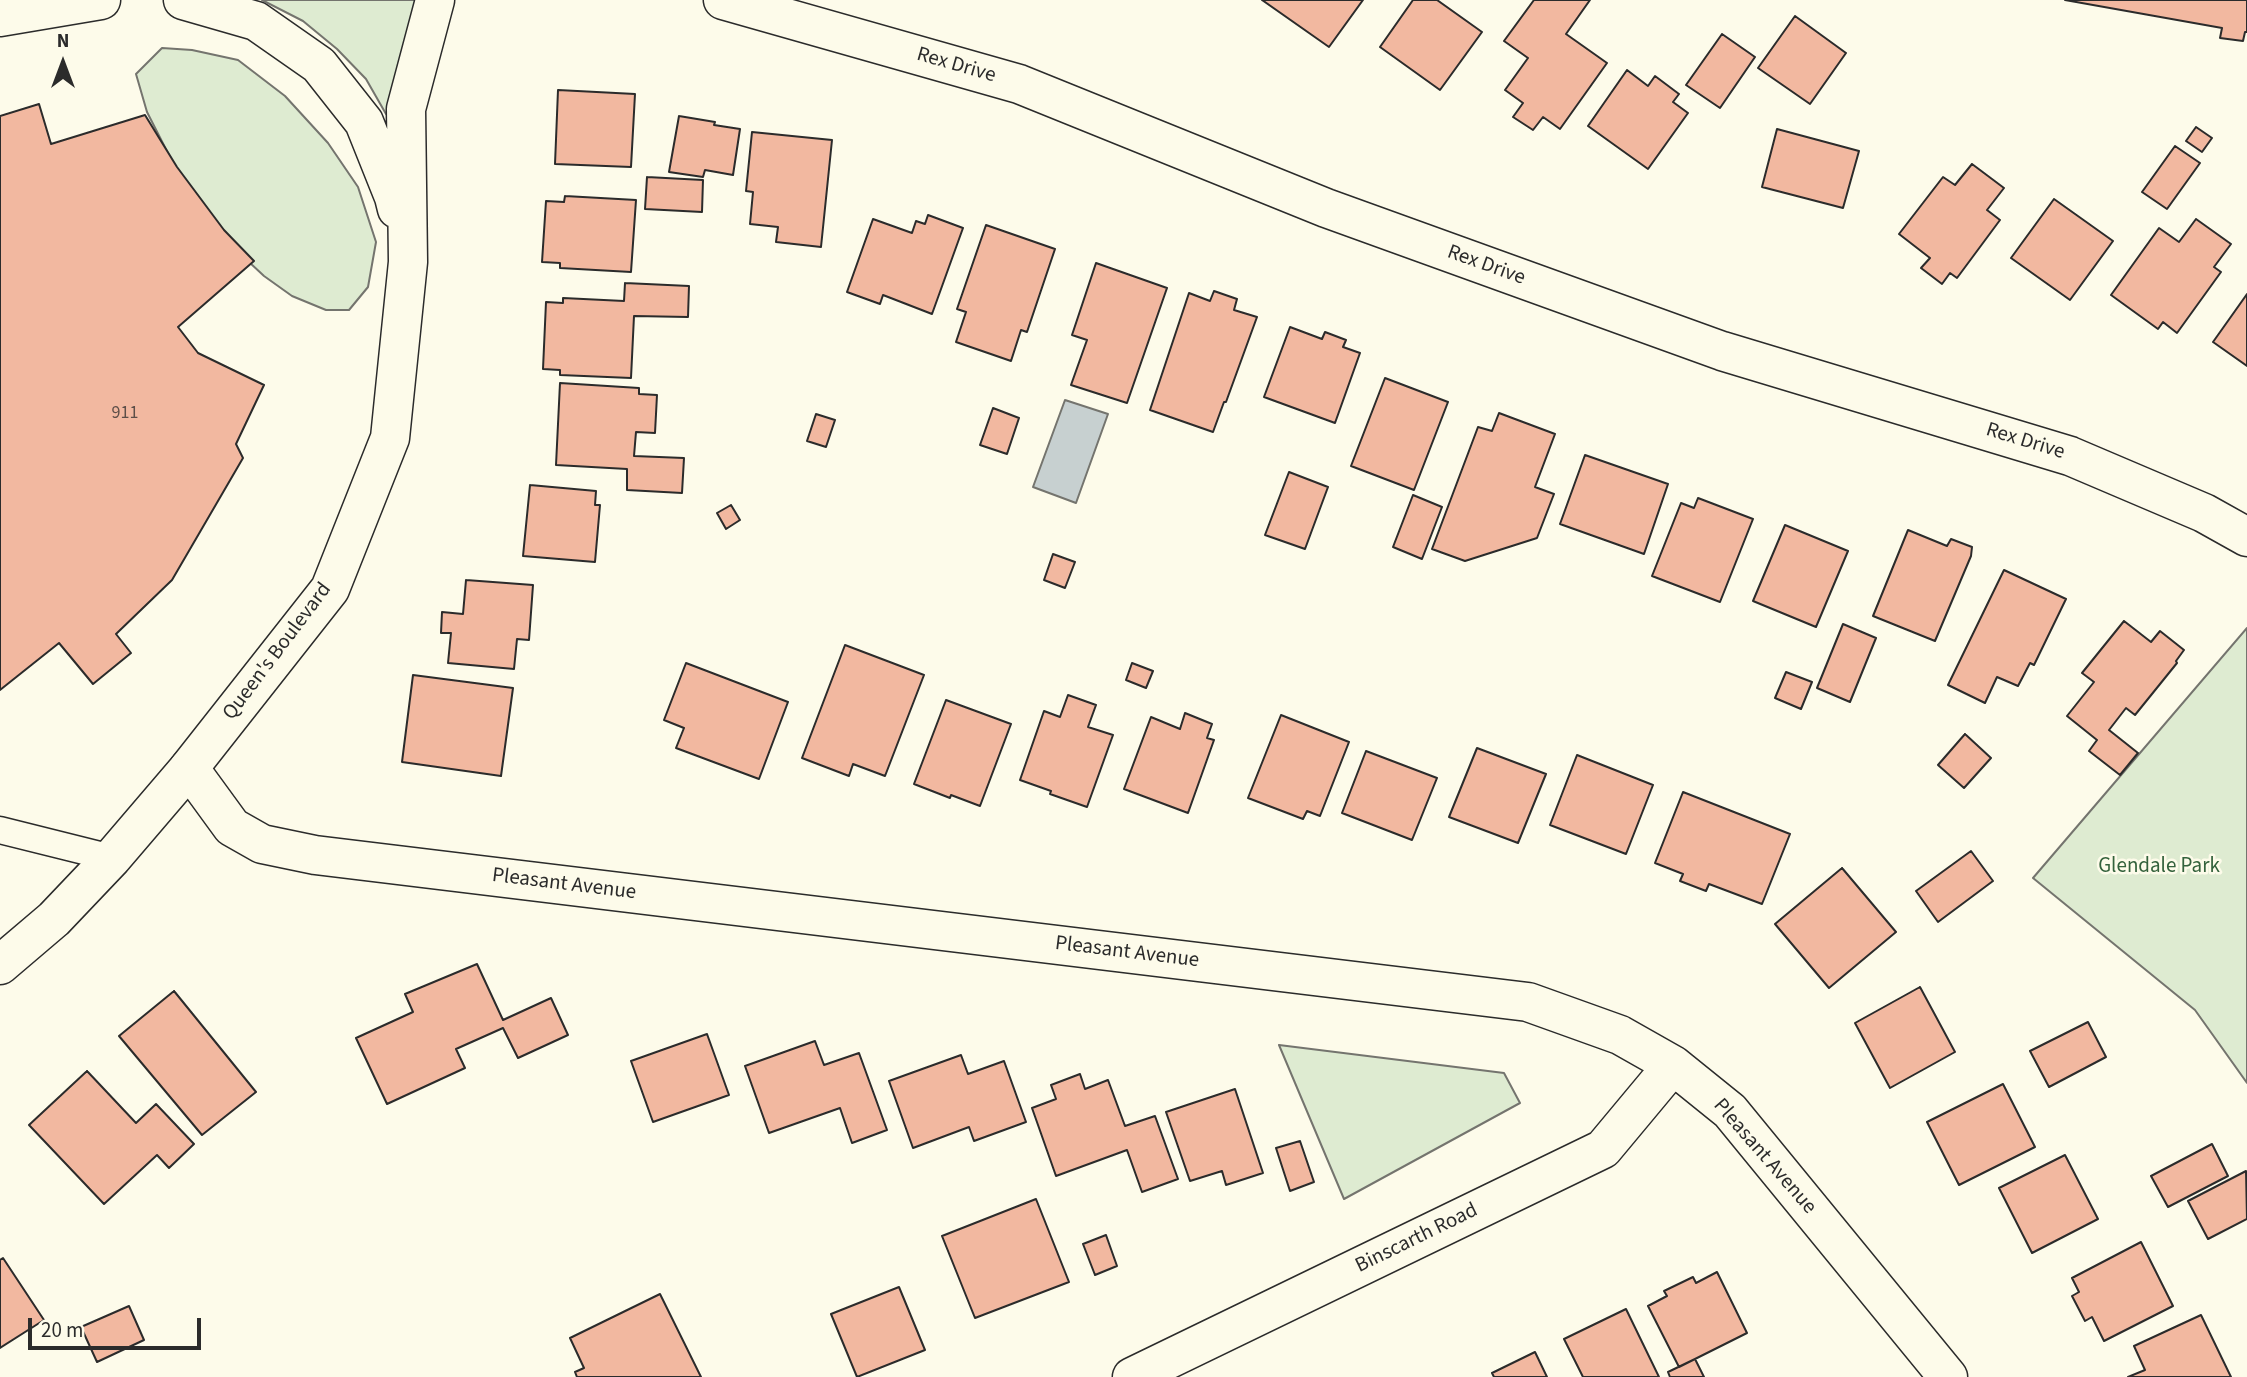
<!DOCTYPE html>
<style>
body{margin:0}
#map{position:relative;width:2247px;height:1377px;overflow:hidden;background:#fdfbea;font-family:"Source Sans 3",sans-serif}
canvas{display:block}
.north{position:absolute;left:28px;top:28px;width:70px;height:70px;-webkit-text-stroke:5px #fdfbea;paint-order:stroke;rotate:0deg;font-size:19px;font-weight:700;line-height:28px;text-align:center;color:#2b2b2b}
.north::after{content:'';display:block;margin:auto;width:24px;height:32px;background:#2b2b2b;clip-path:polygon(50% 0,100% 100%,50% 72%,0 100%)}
.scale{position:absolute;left:28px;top:1318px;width:173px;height:32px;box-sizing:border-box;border:4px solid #2b2b2b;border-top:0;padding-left:9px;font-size:21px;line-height:24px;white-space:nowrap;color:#2b2b2b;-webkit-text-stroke:5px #fdfbea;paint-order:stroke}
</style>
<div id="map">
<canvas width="2247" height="1377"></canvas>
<div class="north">N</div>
<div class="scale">20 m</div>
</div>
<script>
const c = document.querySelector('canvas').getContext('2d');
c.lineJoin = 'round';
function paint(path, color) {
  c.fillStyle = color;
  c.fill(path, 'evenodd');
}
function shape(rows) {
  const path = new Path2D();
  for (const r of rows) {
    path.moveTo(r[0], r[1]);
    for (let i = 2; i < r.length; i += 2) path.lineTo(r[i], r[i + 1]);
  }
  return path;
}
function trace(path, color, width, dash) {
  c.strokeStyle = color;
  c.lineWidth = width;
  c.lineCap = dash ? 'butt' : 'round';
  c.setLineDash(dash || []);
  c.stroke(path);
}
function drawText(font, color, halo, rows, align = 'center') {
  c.font = font + ' "Source Sans 3",sans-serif';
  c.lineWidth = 5;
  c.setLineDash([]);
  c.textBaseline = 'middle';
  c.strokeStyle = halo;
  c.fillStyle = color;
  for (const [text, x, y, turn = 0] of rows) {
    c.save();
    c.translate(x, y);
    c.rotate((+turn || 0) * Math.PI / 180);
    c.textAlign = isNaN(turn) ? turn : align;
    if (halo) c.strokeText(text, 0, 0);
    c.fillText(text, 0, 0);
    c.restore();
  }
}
const green = shape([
 [262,0,417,0,393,119,386,114,366,79,337,49,303,21,262,0],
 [162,48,192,50,238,60,285,96,328,143,358,187,376,242,368,287,349,310,326,310,292,296,264,276,219,234,175,167,147,112,136,74,162,48],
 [2247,628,2247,1083,2195,1010,2033,878,2247,628],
 [1279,1045,1504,1073,1520,1103,1344,1199,1279,1045]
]);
paint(green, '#deebd1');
trace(green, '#74746e', 2);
const water = shape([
 [1065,400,1108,414,1076,503,1033,487,1065,400]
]);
paint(water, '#c7d0d0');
trace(water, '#74746e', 2);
const building = shape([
 [1262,0,1363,0,1329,47,1262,0],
 [1413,0,1437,0,1482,32,1440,90,1380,47,1413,0],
 [1534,0,1590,0,1566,34,1607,63,1560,129,1543,117,1533,130,1513,117,1523,103,1505,90,1528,58,1504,41,1534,0],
 [2065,0,2247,0,2247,32,2245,32,2243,41,2220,38,2222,28,2065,0],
 [1795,16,1846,53,1810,104,1758,68,1795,16],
 [1722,34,1755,57,1720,108,1686,85,1722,34],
 [1627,70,1648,86,1655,76,1679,94,1673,102,1688,113,1648,169,1588,126,1627,70],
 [558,90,635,94,631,167,555,164,558,90],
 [39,104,51,144,145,115,177,167,224,230,254,261,178,327,198,353,264,385,236,444,243,458,172,580,116,634,131,653,93,684,59,643,0,690,0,116,39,104],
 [679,116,715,122,714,125,740,129,733,175,705,170,703,177,669,172,679,116],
 [2196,127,2212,138,2202,152,2186,141,2196,127],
 [1777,129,1859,151,1843,208,1762,187,1777,129],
 [752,132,832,140,821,247,776,242,778,227,750,224,753,192,746,191,752,132],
 [2175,146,2200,163,2167,209,2142,192,2175,146],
 [1972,164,2004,188,1987,210,2000,220,1957,278,1950,273,1942,284,1921,268,1930,258,1899,234,1943,177,1955,185,1972,164],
 [647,177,703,180,702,212,645,209,647,177],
 [565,196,636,200,631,272,560,268,560,263,542,262,546,201,564,202,565,196],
 [2054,199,2113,241,2070,300,2011,258,2054,199],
 [928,215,963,228,932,314,883,295,880,304,847,292,873,219,912,233,916,221,925,224,928,215],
 [2196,219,2231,244,2214,267,2221,272,2177,333,2163,322,2158,329,2111,295,2159,228,2179,242,2196,219],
 [986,225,1055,249,1027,332,1021,330,1011,361,956,342,966,312,957,309,986,225],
 [1096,263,1167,288,1127,403,1071,385,1087,340,1072,335,1096,263],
 [625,283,689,286,688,317,634,316,631,378,560,375,560,370,543,369,546,302,563,303,563,298,624,301,625,283],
 [1214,291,1237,299,1234,310,1257,317,1226,402,1224,402,1213,432,1150,410,1189,293,1210,301,1214,291],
 [2247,294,2247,366,2213,342,2247,294],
 [1290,327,1322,339,1325,332,1346,340,1343,347,1360,353,1335,423,1264,397,1290,327],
 [1385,378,1448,402,1414,490,1351,466,1385,378],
 [560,383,639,388,639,394,657,395,655,433,636,432,634,456,684,458,682,493,627,490,627,469,556,465,560,383],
 [993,408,1019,418,1007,454,980,445,993,408],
 [1499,413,1555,434,1535,487,1554,494,1537,538,1465,561,1432,549,1478,427,1492,431,1499,413],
 [816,414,835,420,826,447,807,441,816,414],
 [1585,455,1668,484,1644,554,1560,524,1585,455],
 [1289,472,1328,487,1305,549,1265,535,1289,472],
 [530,485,596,491,595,505,600,505,595,562,523,556,530,485],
 [1413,495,1442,507,1422,559,1393,547,1413,495],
 [1698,498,1753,519,1720,602,1652,576,1681,503,1694,508,1698,498],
 [731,505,740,520,726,529,717,513,731,505],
 [1785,525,1848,551,1816,627,1753,601,1785,525],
 [1908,530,1947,546,1951,539,1972,547,1971,556,1935,641,1873,616,1908,530],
 [1053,554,1075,562,1065,588,1044,580,1053,554],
 [2004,570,2066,599,2034,665,2030,663,2018,686,1997,677,1985,703,1948,685,2004,570],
 [466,580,533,585,529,640,517,639,514,669,448,663,451,633,441,633,442,612,463,614,466,580],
 [2124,621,2151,642,2160,631,2184,650,2176,661,2177,663,2135,715,2126,708,2109,730,2138,753,2120,775,2089,751,2097,740,2067,716,2094,682,2082,673,2124,621],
 [1843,624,1876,638,1850,702,1817,688,1843,624],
 [845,645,924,675,885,776,853,764,849,776,802,758,845,645],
 [686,663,788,702,759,779,676,748,684,728,664,720,686,663],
 [1132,663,1153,671,1146,688,1126,680,1132,663],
 [1786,672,1812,682,1801,709,1775,698,1786,672],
 [413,675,513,688,501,776,402,762,413,675],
 [1068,695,1096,705,1088,727,1113,735,1087,807,1050,794,1051,791,1020,780,1044,711,1060,717,1068,695],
 [946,700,1011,724,980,806,951,795,950,798,914,784,946,700],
 [1185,713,1212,724,1207,738,1214,740,1188,813,1124,789,1151,717,1180,729,1185,713],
 [1281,715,1349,742,1320,816,1307,811,1303,819,1248,798,1281,715],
 [1965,734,1991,758,1964,788,1938,765,1965,734],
 [1477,748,1546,774,1518,843,1449,817,1477,748],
 [1366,751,1437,778,1412,840,1342,813,1366,751],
 [1577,755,1653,785,1626,854,1550,825,1577,755],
 [1683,792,1790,834,1762,904,1709,884,1706,891,1680,881,1683,874,1655,863,1683,792],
 [1971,851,1993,881,1938,922,1916,891,1971,851],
 [1842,868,1896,932,1829,988,1775,924,1842,868],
 [477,964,503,1020,551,998,568,1035,518,1058,503,1028,456,1049,465,1068,387,1104,356,1038,413,1012,405,994,477,964],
 [1920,987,1955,1052,1890,1088,1855,1023,1920,987],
 [174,991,256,1092,202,1135,119,1036,174,991],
 [2088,1022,2106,1057,2049,1087,2030,1051,2088,1022],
 [707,1034,729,1095,653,1122,631,1061,707,1034],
 [815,1041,824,1065,859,1053,887,1130,852,1143,840,1108,769,1133,745,1066,815,1041],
 [961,1055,968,1074,1004,1061,1026,1122,974,1141,969,1127,913,1148,889,1081,961,1055],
 [87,1071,136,1123,156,1104,194,1144,169,1168,157,1155,104,1204,29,1125,87,1071],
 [1080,1074,1085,1089,1108,1080,1125,1126,1155,1116,1178,1179,1142,1192,1127,1150,1056,1176,1032,1108,1056,1099,1051,1085,1080,1074],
 [2003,1084,2035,1147,1959,1185,1927,1122,2003,1084],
 [1235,1089,1263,1173,1226,1185,1222,1171,1190,1181,1166,1112,1235,1089],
 [1300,1141,1314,1182,1290,1191,1276,1148,1300,1141],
 [2212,1144,2228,1176,2168,1207,2151,1176,2212,1144],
 [2065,1155,2098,1219,2032,1253,1999,1188,2065,1155],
 [2246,1171,2247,1219,2208,1239,2188,1201,2246,1171],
 [1036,1199,1069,1282,975,1318,942,1236,1036,1199],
 [1106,1235,1117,1266,1095,1275,1083,1244,1106,1235],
 [2141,1242,2173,1306,2104,1341,2092,1317,2085,1321,2072,1296,2079,1292,2072,1278,2141,1242],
 [3,1258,44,1320,0,1348,0,1260,3,1258],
 [1717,1272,1747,1333,1679,1367,1648,1306,1667,1296,1664,1291,1693,1277,1696,1283,1717,1272],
 [899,1287,925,1350,857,1377,831,1314,899,1287],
 [660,1294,701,1377,577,1377,575,1372,584,1368,570,1338,660,1294],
 [129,1306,144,1340,97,1362,81,1327,129,1306],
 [1626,1309,1659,1377,1583,1377,1564,1339,1626,1309],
 [2201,1315,2231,1377,2128,1377,2145,1370,2134,1346,2201,1315],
 [1535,1352,1547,1377,1494,1377,1492,1373,1535,1352],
 [1695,1359,1704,1377,1670,1377,1668,1372,1695,1359]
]);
paint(building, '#f2b8a0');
trace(building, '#2b2b2b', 2);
const lane = shape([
 [0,830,112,858]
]);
const street = shape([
 [723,0,1019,84,1326,208,1722,351,2070,456,2204,513,2247,537],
 [189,768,232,827,262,844,315,855,1528,1002,1620,1035,1673,1065,1730,1111,1948,1377],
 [1132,1377,1603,1149,1673,1065]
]);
const secondary = shape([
 [183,0,256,21,319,65,364,122,394,197,397,209],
 [0,17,101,0],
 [0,965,54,919,112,858,189,768,330,589,390,438,408,262,406,109,435,0]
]);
trace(lane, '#2b2b2b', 29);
trace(street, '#2b2b2b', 41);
trace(secondary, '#2b2b2b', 41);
trace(lane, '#fdfbea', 26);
trace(street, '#fdfbea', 38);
trace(secondary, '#fdfbea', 38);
drawText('18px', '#5d4e48', null, [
 ["911",125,414]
]);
drawText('21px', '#2b2b2b', '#fdfbea', [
 ["Rex Drive",956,66,16],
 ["Rex Drive",1486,266,20],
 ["Rex Drive",2025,442,17],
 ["Queen's Boulevard",278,652,-53],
 ["Pleasant Avenue",564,885,7],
 ["Pleasant Avenue",1127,953,7],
 ["Pleasant Avenue",1764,1157,49],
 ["Binscarth Road",1417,1239,-26]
]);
drawText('21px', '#34623c', '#fdfbea', [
 ["Glendale Park",2159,867]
]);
</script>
